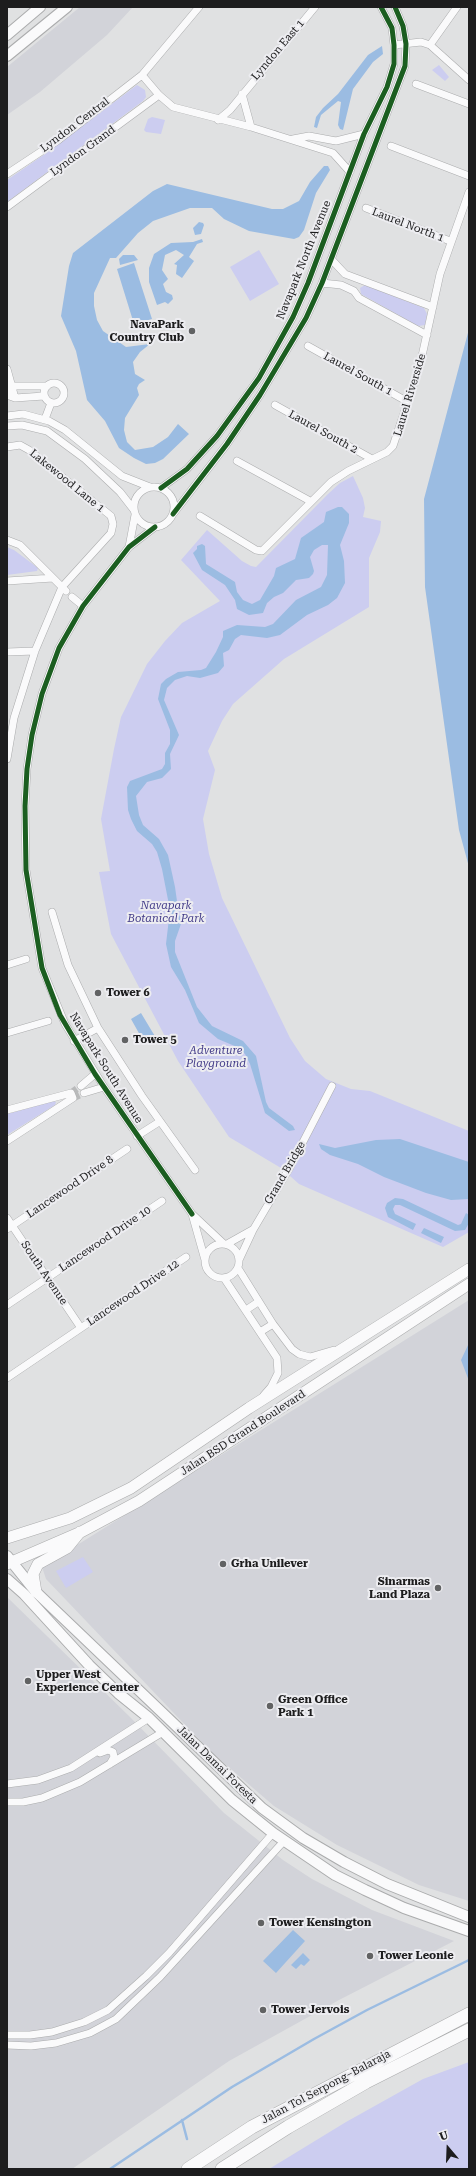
<!DOCTYPE html>
<meta charset="utf-8">
<style>
body{margin:0}
#map{position:relative;width:476px;height:2176px;overflow:hidden;background:#e0e1e2;font-family:"Roboto Serif",serif}
canvas{display:block}
.frame{position:absolute;inset:0;border:8px solid #1d1d1e;pointer-events:none}
.north{position:absolute;left:428px;top:2128px;width:40px;height:40px;-webkit-text-stroke:3px #ededf1;paint-order:stroke;rotate:341deg;font-size:11px;font-weight:700;line-height:16px;text-align:center;color:#1d1d1e}
.north::after{content:'';display:block;margin:auto;width:14px;height:18px;background:#1d1d1e;clip-path:polygon(50% 0,100% 100%,50% 72%,0 100%)}
</style>
<div id="map">
<canvas width="476" height="2176"></canvas>
<div class="frame"></div>
<div class="north">U</div>
</div>
<script>
const c = document.querySelector('canvas').getContext('2d');
c.lineJoin = 'round';
function paint(path, color) {
  c.fillStyle = color;
  c.fill(path, 'evenodd');
}
function shape(rows) {
  const path = new Path2D();
  for (const r of rows) {
    if (r.length === 3) {
      path.moveTo(r[0] + r[2], r[1]);
      path.arc(r[0], r[1], r[2], 0, 2 * Math.PI);
      continue;
    }
    path.moveTo(r[0], r[1]);
    for (let i = 2; i < r.length; i += 2) path.lineTo(r[i], r[i + 1]);
  }
  return path;
}
function trace(path, color, width, dash) {
  c.strokeStyle = color;
  c.lineWidth = width;
  c.lineCap = dash ? 'butt' : 'round';
  c.setLineDash(dash || []);
  c.stroke(path);
}
function drawText(font, color, halo, rows, align = 'center') {
  c.font = font + ' "Roboto Serif",serif';
  c.lineWidth = 4;
  c.setLineDash([]);
  c.textBaseline = 'middle';
  c.strokeStyle = halo;
  c.fillStyle = color;
  for (const [text, x, y, turn = 0] of rows) {
    c.save();
    c.translate(x, y);
    c.rotate((+turn || 0) * Math.PI / 180);
    c.textAlign = isNaN(turn) ? turn : align;
    if (halo) c.strokeText(text, 0, 0);
    c.fillText(text, 0, 0);
    c.restore();
  }
}
paint(shape([
 [80,7,133,7,107,35,40,92,7,115,7,67],
 [469,1300,469,1901,419,1885,337,1845,274,1806,211,1752,46,1579,42,1567],
 [7,1597,130,1717,224,1813,283,1860,312,1879,372,1910,454,1941,339,2000,229,2061,72,2169,7,2169]
]), '#d2d3d9');
paint(shape([
 [439,65,449,77,445,81,432,70],
 [137,85,145,90,146,97,143,101,7,202,7,180,45,154],
 [152,117,165,120,161,134,146,132,144,130,148,119],
 [259,250,279,284,250,301,230,267],
 [365,285,424,308,427,314,425,325,418,326,361,294,360,288],
 [353,476,363,498,365,508,363,517,381,521,380,532,369,558,369,607,284,659,233,704,222,721,208,751,215,770,203,819,209,854,222,898,290,1038,305,1061,326,1079,351,1089,370,1091,469,1131,469,1232,443,1247,299,1184,281,1168,229,1137,178,1061,111,934,99,872,110,871,101,819,114,749,121,717,127,705,147,664,165,641,182,623,220,601,181,560,207,530,242,561,251,566,256,567,328,494,340,483],
 [7,547,14,550,38,568,37,571,7,575],
 [53,1101,56,1102,55,1105,7,1135,7,1114],
 [83,1557,93,1572,66,1588,56,1571],
 [469,2062,469,2169,269,2169,346,2122,423,2079]
]), '#cccdf0');
paint(shape([
 [382,46,383,54,373,62,353,89,343,130,340,129,338,125,341,102,338,101,321,115,317,128,314,127,316,117,323,108,338,94,368,55],
 [324,166,328,166,330,170,316,193,304,230,299,237,294,239,249,231,224,219,212,208,190,208,153,221,138,233,116,258,110,258,94,293,94,306,97,320,103,331,126,347,150,344,140,352,133,362,135,374,145,380,139,384,137,388,139,395,125,418,124,430,127,442,135,450,153,447,168,437,178,424,189,434,163,459,155,463,146,464,134,458,119,448,105,421,87,400,76,351,61,316,69,266,73,253,153,191,167,184,272,209,283,209,299,201,310,182],
 [199,222,203,223,204,225,201,234,195,235,193,228],
 [202,239,203,242,197,244,189,257,194,261,182,278,176,274,177,265,174,264,184,255,176,250,165,255,162,270,168,279,163,284,166,292,172,295,173,299,168,304,165,302,157,305,149,282,149,268,154,254,171,243,193,242],
 [123,255,134,255,138,260,120,265,119,259],
 [134,263,152,319,134,324,117,269],
 [469,329,469,867,459,830,425,587,424,499],
 [338,507,342,507,349,514,349,523,340,545,344,561,345,583,337,598,328,605,307,615,280,635,267,638,241,635,235,639,229,650,223,653,224,666,218,673,200,678,187,676,175,680,167,688,164,700,179,735,170,754,171,769,162,778,147,782,136,796,139,815,143,825,159,839,168,855,175,887,179,915,182,921,175,941,175,952,197,1007,212,1026,243,1041,256,1056,266,1102,269,1108,293,1126,295,1130,289,1131,265,1113,250,1064,245,1054,237,1047,218,1039,199,1023,185,990,171,967,166,944,170,910,162,869,157,852,152,844,137,831,131,819,128,810,127,787,130,781,162,769,165,764,165,753,170,744,170,730,158,699,161,684,166,679,178,672,201,670,206,668,216,652,223,637,223,631,237,625,265,627,273,624,296,600,321,587,327,575,328,545,322,545,314,550,310,557,314,571,313,574,309,578,296,580,283,593,274,597,267,603,263,613,249,615,237,609,235,600,225,585,202,570,193,553,197,549,197,546,202,544,205,546,206,564,235,582,237,592,243,600,252,604,260,600,274,576,276,568,295,559,301,538,324,522,326,512],
 [141,1013,156,1038,145,1044,131,1019],
 [400,1139,469,1162,469,1199,451,1200,426,1193,384,1177,358,1164,330,1155,321,1149,319,1144,335,1148,376,1140],
 [395,1198,403,1199,458,1225,461,1224,466,1213,469,1215,469,1223,465,1230,455,1231,400,1205,395,1205,393,1209,395,1214,416,1224,413,1230,388,1217,385,1208,387,1203],
 [424,1228,444,1237,441,1243,421,1233],
 [469,1343,469,1381,461,1360],
 [293,1930,305,1941,276,1973,263,1961],
 [303,1953,310,1960,304,1966,301,1964,296,1969,291,1965]
]), '#9bbce2');
trace(shape([
 [182,2120,187,2139],
 [110,2169,232,2087,314,2039,367,2010,469,1960]
]), '#9bbce2', 2.5);
trace(shape([
 [71,1093,81,1086],
 [73,1098,84,1093]
]), '#b9babb', 7, [7, 3.5]);
const street = shape([
 [394,45,421,42,430,45,469,80],
 [430,45,457,7],
 [142,75,159,95,173,107,251,127,333,153,350,172],
 [416,84,469,104],
 [242,94,251,127],
 [218,120,230,110,315,7],
 [293,139,309,136,336,141,364,134],
 [391,146,469,176],
 [7,174,57,141,142,75,199,7],
 [7,207,159,95],
 [366,208,450,241],
 [331,259,345,274,433,307],
 [322,283,341,285,354,291,359,298,427,335],
 [308,346,408,402],
 [7,369,15,398],
 [54,393,10],
 [7,392,13,386,47,386],
 [7,395,15,398,44,396],
 [275,405,372,459],
 [7,416,23,414,49,421,65,430,122,476,150,487],
 [45,419,51,403],
 [7,426,22,425,47,431,85,459,120,492,134,510],
 [7,447,20,445,29,450,111,516,113,524,111,533,62,587,35,651,14,718,7,759],
 [237,461,310,501],
 [154,507,20],
 [161,488,187,469,217,436,259,378,293,317,308,283,364,134,387,87,394,64,394,45,392,28,381,7],
 [173,514,227,444,260,395,306,318,322,283,405,66,406,44,403,26,395,7],
 [200,516,256,550,262,551,331,482,348,471,387,452,393,446,420,365,440,274,469,192],
 [155,527,129,547,83,606,59,648,42,694,32,735,27,769,25,806,26,870,42,968,65,1024,104,1087,192,1214,224,1244],
 [7,540,20,545,53,578],
 [129,547,135,515],
 [7,581,53,578,66,591],
 [72,597,83,606],
 [7,652,35,651],
 [52,912,68,965,98,1028,142,1096,195,1170],
 [7,965,26,959],
 [7,1033,48,1021],
 [74,1041,98,1028],
 [81,1086,95,1074],
 [84,1093,104,1087],
 [7,1110,71,1093,73,1098,7,1141],
 [137,1136,159,1122],
 [192,1214,205,1260],
 [7,1218,81,1328],
 [7,1229,127,1149],
 [227,1244,252,1230],
 [222,1261,17],
 [239,1260,253,1230,289,1169,332,1086],
 [238,1268,273,1324,292,1349,299,1354,310,1357,334,1350],
 [224,1278,277,1358,278,1373,271,1387,264,1395],
 [7,1305,162,1201],
 [246,1310,258,1302],
 [260,1332,273,1324],
 [7,1378,186,1257],
 [100,1753,108,1750,113,1752,114,1757,110,1764],
 [7,1784,38,1780,71,1768,149,1718],
 [7,1802,23,1802,42,1798,80,1782,163,1732],
 [7,2035,30,2035,52,2032,84,2022,108,2010,146,1976,169,1953,273,1833],
 [7,2045,31,2046,56,2043,90,2033,116,2019,160,1977,284,1841]
]);
const secondary = shape([
 [7,35,40,7],
 [7,56,67,7],
 [7,1556,36,1592,262,1808,303,1838,344,1862,387,1884,469,1917],
 [7,1579,24,1594,89,1665,118,1693,149,1718,232,1800,273,1833,335,1875,365,1890,404,1908,469,1931]
]);
const primary = shape([
 [7,1538,70,1518,131,1488,249,1408,469,1269],
 [7,1564,81,1532,139,1501,469,1284],
 [36,1592,33,1574,38,1564,67,1548,80,1532]
]);
const highway = shape([
 [188,2169,252,2127,469,2014],
 [222,2169,288,2127,366,2082,469,2030]
]);
trace(street, '#abacad', 8);
trace(secondary, '#abacad', 12);
trace(primary, '#abacad', 12);
trace(highway, '#abacad', 14);
trace(street, '#fafafb', 7);
trace(secondary, '#fafafb', 10);
trace(primary, '#fafafb', 11);
trace(highway, '#fafafb', 13);
trace(shape([
 [161,488,187,469,217,436,259,378,293,317,308,283,364,134,387,87,394,64,394,45,392,28,381,7],
 [173,514,227,444,260,395,306,318,322,283,405,66,406,44,403,26,395,7],
 [155,527,129,547,83,606,59,648,42,694,32,735,27,769,25,806,26,870,42,968,60,1015,95,1074,192,1214]
]), '#1b5e20', 5);
for (const [x, y, r, color] of [
 [192,331,4,"#616263"],
 [98,993,4,"#616263"],
 [125,1040,4,"#616263"],
 [223,1564,4,"#616263"],
 [438,1588,4,"#616263"],
 [28,1681,4,"#616263"],
 [270,1706,4,"#616263"],
 [261,1923,4,"#616263"],
 [370,1956,4,"#616263"],
 [263,2010,4,"#616263"]
]) {
  const dot = new Path2D();
  dot.arc(x, y, r, 0, 2 * Math.PI);
  c.fillStyle = color;
  c.fill(dot);
  trace(dot, '#ededf1', 1.5);
}
drawText('11px', '#1d1d1e', '#ededf1', [
 ["Lyndon East 1",278,50,-50],
 ["Lyndon Central",75,125,-37],
 ["Lyndon Grand",83,151,-36],
 ["Laurel North 1",408,225,21],
 ["Navapark North Avenue",304,260,-68],
 ["Laurel South 1",358,374,29],
 ["Laurel Riverside",410,395,-73],
 ["Laurel South 2",323,432,29],
 ["Lakewood Lane 1",67,481,39],
 ["Navapark South Avenue",106,1068,58],
 ["Grand Bridge",285,1173,-60],
 ["Lancewood Drive 8",70,1187,-34],
 ["Lancewood Drive 10",105,1239,-34],
 ["South Avenue",44,1273,56],
 ["Lancewood Drive 12",133,1293,-34],
 ["Jalan BSD Grand Boulevard",243,1433,-33],
 ["Jalan Damai Foresta",217,1765,44],
 ["Jalan Tol Serpong–Balaraja",326,2087,-28]
]);
drawText('bold 11px', '#1d1d1e', '#ededf1', [
 ["NavaPark",184,325,"right"],
 ["Country Club",184,338,"right"],
 ["Tower 6",106,993],
 ["Tower 5",133,1040],
 ["Grha Unilever",231,1564],
 ["Sinarmas",430,1582,"right"],
 ["Land Plaza",430,1595,"right"],
 ["Upper West",36,1675],
 ["Experience Center",36,1688],
 ["Green Office",278,1700],
 ["Park 1",278,1713],
 ["Tower Kensington",269,1923],
 ["Tower Leonie",378,1956],
 ["Tower Jervois",271,2010]
], 'left');
drawText('italic 11px', '#433c89', '#ededf1', [
 ["Navapark",166,906],
 ["Botanical Park",166,919],
 ["Adventure",216,1051],
 ["Playground",216,1064]
]);
</script>
